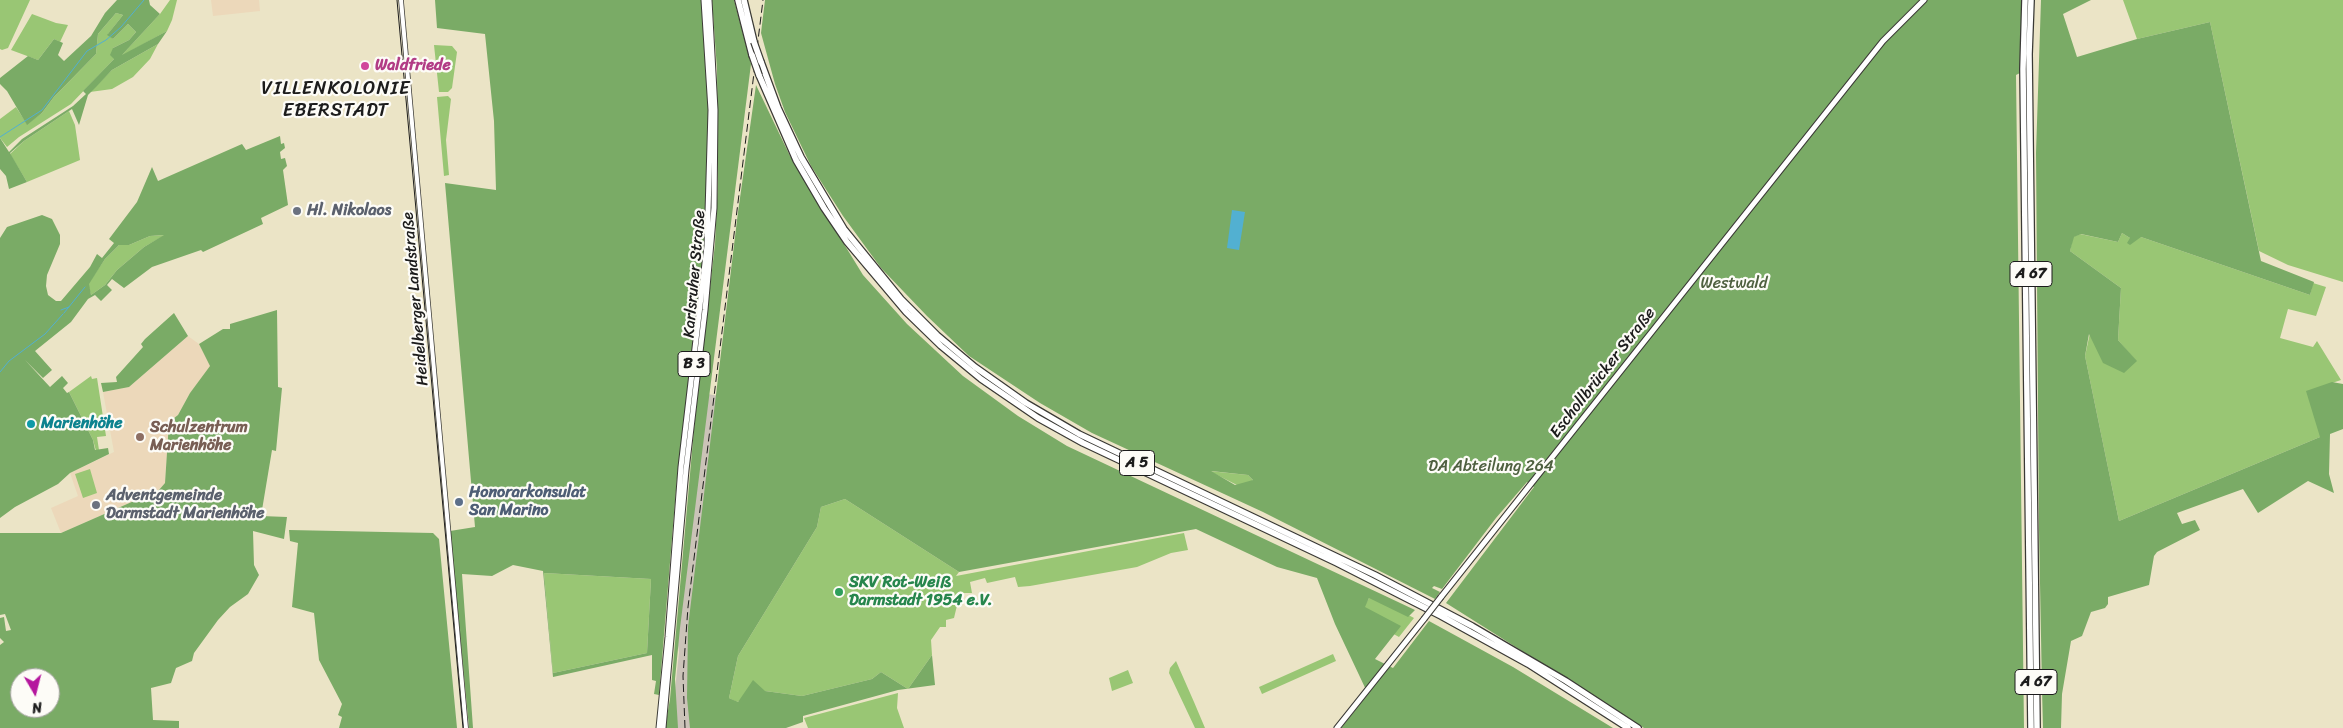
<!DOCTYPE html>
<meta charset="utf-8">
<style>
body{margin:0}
#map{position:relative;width:2343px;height:728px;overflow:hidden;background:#ebe4c6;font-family:Sriracha,sans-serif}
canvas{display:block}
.north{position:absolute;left:10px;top:668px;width:50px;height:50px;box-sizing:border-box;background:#fdfcf7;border:1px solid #a3a29f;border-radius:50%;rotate:172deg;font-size:14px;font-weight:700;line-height:20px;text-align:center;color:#1c1c1c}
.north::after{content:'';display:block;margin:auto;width:18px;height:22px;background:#b5179e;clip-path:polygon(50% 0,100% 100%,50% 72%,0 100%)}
</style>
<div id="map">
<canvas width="2343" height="728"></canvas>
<div class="north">N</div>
</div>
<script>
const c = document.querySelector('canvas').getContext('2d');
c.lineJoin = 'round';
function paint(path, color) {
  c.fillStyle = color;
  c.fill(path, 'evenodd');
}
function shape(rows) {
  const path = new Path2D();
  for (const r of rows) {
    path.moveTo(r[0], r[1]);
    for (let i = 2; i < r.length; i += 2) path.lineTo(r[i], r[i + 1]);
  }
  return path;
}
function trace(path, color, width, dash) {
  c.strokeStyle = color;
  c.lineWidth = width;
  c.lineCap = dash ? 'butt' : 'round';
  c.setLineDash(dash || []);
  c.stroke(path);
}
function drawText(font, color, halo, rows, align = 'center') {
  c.font = font + ' Sriracha,sans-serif';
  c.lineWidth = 4.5;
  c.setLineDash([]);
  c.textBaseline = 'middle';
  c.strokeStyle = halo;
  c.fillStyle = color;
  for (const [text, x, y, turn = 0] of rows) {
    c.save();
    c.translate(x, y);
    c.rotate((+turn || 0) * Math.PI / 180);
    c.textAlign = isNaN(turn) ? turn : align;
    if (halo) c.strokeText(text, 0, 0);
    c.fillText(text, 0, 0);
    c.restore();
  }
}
paint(shape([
 [211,0,259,0,260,11,213,16],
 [188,336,199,344,211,366,190,393,178,415,169,422,165,483,159,490,61,533,51,508,78,496,70,473,114,452,103,392,129,387]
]), '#ecd8ba');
paint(shape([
 [701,393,726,397,694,728,671,728,679,652,677,639]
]), '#cbc3b8');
paint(shape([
 [0,0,30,0,8,48,2,50,0,49],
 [170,0,177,0,172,20,167,31,120,57,160,14],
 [2123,0,2343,0,2343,282,2288,265,2259,251,2210,22,2137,39],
 [116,13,123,15,108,34,113,39,128,24,136,32,129,40,113,48,114,59,71,104,19,137,7,147,0,138,0,119,16,107,27,124,42,113,54,97,96,54,98,34],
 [32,14,56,23,68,25,60,42,54,39,38,60,11,50],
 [158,44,150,59,133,77,112,89,90,92,112,70],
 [434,45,452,46,457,52,452,88,448,92,439,92],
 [448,96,451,99,446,140,449,175,444,176,437,97],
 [69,111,75,125,80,160,27,182,10,154,24,141],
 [2122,233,2130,238,2141,237,2310,295,2313,283,2326,287,2316,316,2288,309,2280,338,2313,347,2317,341,2341,380,2332,383,2320,437,2119,521,2085,356,2090,333,2136,361,2118,340,2121,288,2070,251,2073,237,2080,234,2118,242],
 [165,235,144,247,117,270,105,285,91,295,88,284,105,259,119,245,129,245,150,236],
 [91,376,92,379,97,378,106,436,97,437,99,450,96,451,93,440,69,392],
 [90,469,97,493,83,498,75,474],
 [1209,471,1248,475,1253,480,1245,489],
 [845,499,959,572,956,576,1184,533,1188,550,1171,553,1137,567,1030,586,1018,587,1015,577,987,583,985,578,970,582,972,593,960,593,954,618,946,620,946,627,940,627,931,640,932,655,908,689,881,672,872,679,802,696,765,691,737,702,729,698,738,656,817,527,821,507],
 [544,573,651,579,647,653,553,673],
 [1371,595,1414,618,1399,637,1359,615],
 [1333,654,1336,661,1262,694,1259,687],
 [1176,661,1194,702,1205,728,1195,728,1169,673,1170,668],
 [1128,670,1133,683,1112,691,1109,678],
 [898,693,897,708,904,728,808,728,804,718]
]), '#99c674');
paint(shape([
 [117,0,149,0,150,5,160,14,122,55,167,31,158,44,112,70,96,87,88,95,79,125,72,109,24,141,10,153,27,182,9,189,6,176,0,169,0,138,9,152,22,139,73,106,86,94,83,91,114,59,110,55,113,48,129,40,136,32,128,24,113,39,107,35,123,15,116,13,98,34,96,54,54,97,42,113,27,125,7,91,0,84,0,78,28,56,38,60,54,39,63,43,58,55,64,61,91,36,105,13],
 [435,0,702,0,709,81,707,214,701,280,677,478,659,695,654,694,656,681,652,680,652,655,553,677,543,571,513,565,492,576,462,574,473,728,469,728,450,531,475,527,445,183,496,190,494,121,485,34,437,28],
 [544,573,651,579,647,653,553,673],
 [712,0,734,0,751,64,680,628,675,679,678,728,665,728,670,699,694,429,715,244,718,182,717,69],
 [765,0,2025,0,2020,73,2016,75,2024,728,1644,728,1446,603,1534,487,1527,482,1496,518,1442,589,1434,586,1432,588,1440,592,1435,599,1263,512,1092,433,1040,403,969,356,927,316,881,268,843,216,811,166,785,112,775,84,761,33],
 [1211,471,1248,475,1253,480,1235,485],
 [2041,0,2091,0,2063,14,2077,57,2137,39,2210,22,2261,261,2314,282,2310,295,2141,237,2130,245,2127,243,2130,238,2122,233,2118,242,2081,234,2074,237,2070,251,2121,288,2118,340,2137,361,2124,373,2103,363,2089,334,2085,356,2119,521,2320,437,2306,391,2332,382,2343,384,2343,429,2330,434,2329,474,2334,493,2308,481,2258,513,2243,489,2177,513,2182,524,2195,520,2200,530,2157,552,2154,556,2149,585,2108,597,2108,604,2105,608,2091,612,2082,636,2071,641,2062,694,2061,728,2043,728,2042,689,2039,530,2036,153],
 [756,85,790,156,863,275,907,324,963,376,1018,416,1067,446,1415,610,1408,617,1369,598,1365,607,1401,626,1375,659,1393,668,1429,621,1513,667,1613,728,1341,728,1368,694,1335,624,1317,578,1277,567,1196,529,959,572,845,499,821,507,817,527,738,656,729,698,738,702,753,680,765,691,802,696,872,679,881,672,908,689,932,655,935,685,898,690,803,716,803,722,786,728,690,728,687,698,688,627,738,212],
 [280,136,281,144,284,143,285,148,280,152,281,159,285,158,287,166,283,170,288,205,261,218,263,224,203,252,201,250,152,267,124,288,112,279,107,285,112,290,101,301,95,295,88,299,71,322,35,351,52,370,43,378,25,360,50,387,62,376,68,383,63,388,67,393,69,392,93,440,95,450,108,448,109,454,70,473,58,484,15,507,0,518,0,238,7,227,42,215,52,219,60,235,60,244,47,275,46,286,48,295,56,301,61,301,90,267,97,254,102,258,114,243,109,239,137,202,152,167,158,181,242,144,246,150],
 [164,235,144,247,117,270,105,285,91,295,89,284,105,259,119,245,129,245,150,236],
 [277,310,278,387,282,388,276,451,272,450,261,516,287,517,284,539,253,531,254,565,259,575,248,594,230,607,218,620,194,653,192,661,176,668,171,683,151,688,153,720,179,721,179,728,0,728,0,645,4,642,0,638,0,618,4,617,6,631,11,630,5,614,0,615,0,533,61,533,159,490,165,483,169,422,178,415,190,393,210,366,199,344,223,329,230,329,230,324],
 [20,678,50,678,50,708,20,708],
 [174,313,188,336,129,387,103,392,101,383,117,382,116,377,143,347,141,344,145,339],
 [289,530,433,533,439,539,457,728,339,728,342,717,338,715,342,704,319,660,314,613,292,607,298,543,290,541]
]), '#7aab66');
paint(shape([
 [1232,210,1245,212,1239,250,1227,248]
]), '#52b0d1');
trace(shape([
 [0,137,42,110,87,51,106,40,121,27,144,0],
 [61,310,69,307],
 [64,313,85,287],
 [0,372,9,361,45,334,63,314]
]), '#52b0d1', 1);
const minor = shape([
 [401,0,466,728]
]);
const major = shape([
 [1441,597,1883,41,1924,0],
 [659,728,668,637,681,467,707,246,711,110,704,0],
 [663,728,686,470,705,310,714,208,715,110,709,0],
 [1337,728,1424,619]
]);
const highway = shape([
 [738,0,752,55],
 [744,0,754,42],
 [2025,0,2023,69,2031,728],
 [2031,0,2029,54,2037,728],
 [761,62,778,108,801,157,844,229,901,299,937,335,975,367,1026,403,1079,434,1375,575,1472,626,1566,681,1638,728],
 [759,75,796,160,824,208,847,242,906,312,941,346,981,379,1038,418,1083,443,1337,563,1441,616,1528,664,1628,728]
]);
trace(minor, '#3b3a36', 5.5);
trace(major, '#3b3a36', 7);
trace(highway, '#3b3a36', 8);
trace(minor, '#fff', 4);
trace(major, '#fff', 5);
trace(highway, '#fff', 5.5);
trace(shape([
 [397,0,463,728]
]), '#1c1c1c', 1);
trace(shape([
 [685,728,683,676,688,607,763,0]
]), '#1c1c1c', 1, [8, 4]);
const majorBridge = shape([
 [1424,619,1441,597]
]);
const highwayBridge = shape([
 [754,42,761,62],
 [752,55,759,75]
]);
trace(majorBridge, '#3b3a36', 7, []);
trace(highwayBridge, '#3b3a36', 8, []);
trace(majorBridge, '#fff', 5);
trace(highwayBridge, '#fff', 5.5);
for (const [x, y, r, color] of [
 [365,66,5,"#d1479c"],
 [297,211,5,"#6b7280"],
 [31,424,5,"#0f9aa8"],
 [140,437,5,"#8d6e63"],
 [459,502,5,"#5c6f8a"],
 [96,505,5,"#6b7280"],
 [839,592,5,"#2e9e5b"]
]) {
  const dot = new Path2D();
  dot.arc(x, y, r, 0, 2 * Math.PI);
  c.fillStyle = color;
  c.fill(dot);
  trace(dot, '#fdfcf7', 2);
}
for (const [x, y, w] of [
 [2031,274,42],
 [694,364,32],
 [1137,463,35],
 [2036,682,42]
]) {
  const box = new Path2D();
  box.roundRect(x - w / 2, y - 12.5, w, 25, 4);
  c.fillStyle = '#fdfcf7';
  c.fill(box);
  trace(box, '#1c1c1c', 1);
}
drawText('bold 15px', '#1c1c1c', null, [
 ["A 67",2031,274],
 ["B 3",694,364],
 ["A 5",1137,463],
 ["A 67",2036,682]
]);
drawText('bold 16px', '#b23c85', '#fdfcf7', [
 ["Waldfriede",375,66]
], 'left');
drawText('bold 16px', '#5b616d', '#fdfcf7', [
 ["Hl. Nikolaos",307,211],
 ["Adventgemeinde",106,496],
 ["Darmstadt Marienhöhe",106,514]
], 'left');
drawText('16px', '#1c1c1c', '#fdfcf7', [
 ["Karlsruher Straße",695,274,-85],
 ["Heidelberger Landstraße",416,299,-95],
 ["Eschollbrücker Straße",1603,373,-52]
]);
drawText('16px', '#4e603f', '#fdfcf7', [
 ["Westwald",1734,284],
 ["DA Abteilung 264",1491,467]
]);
drawText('bold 16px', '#0d838f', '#fdfcf7', [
 ["Marienhöhe",41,424]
], 'left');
drawText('bold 16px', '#785e54', '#fdfcf7', [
 ["Schulzentrum",150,428],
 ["Marienhöhe",150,446]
], 'left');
drawText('bold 16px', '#4e5e75', '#fdfcf7', [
 ["Honorarkonsulat",469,493],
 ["San Marino",469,511]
], 'left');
drawText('bold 16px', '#27864d', '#fdfcf7', [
 ["SKV Rot-Weiß",849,583],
 ["Darmstadt 1954 e.V.",849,601]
], 'left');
c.letterSpacing = '1px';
drawText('19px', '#1c1c1c', '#fdfcf7', [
 ["VILLENKOLONIE",336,89],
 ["EBERSTADT",336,111]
]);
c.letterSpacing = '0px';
</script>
